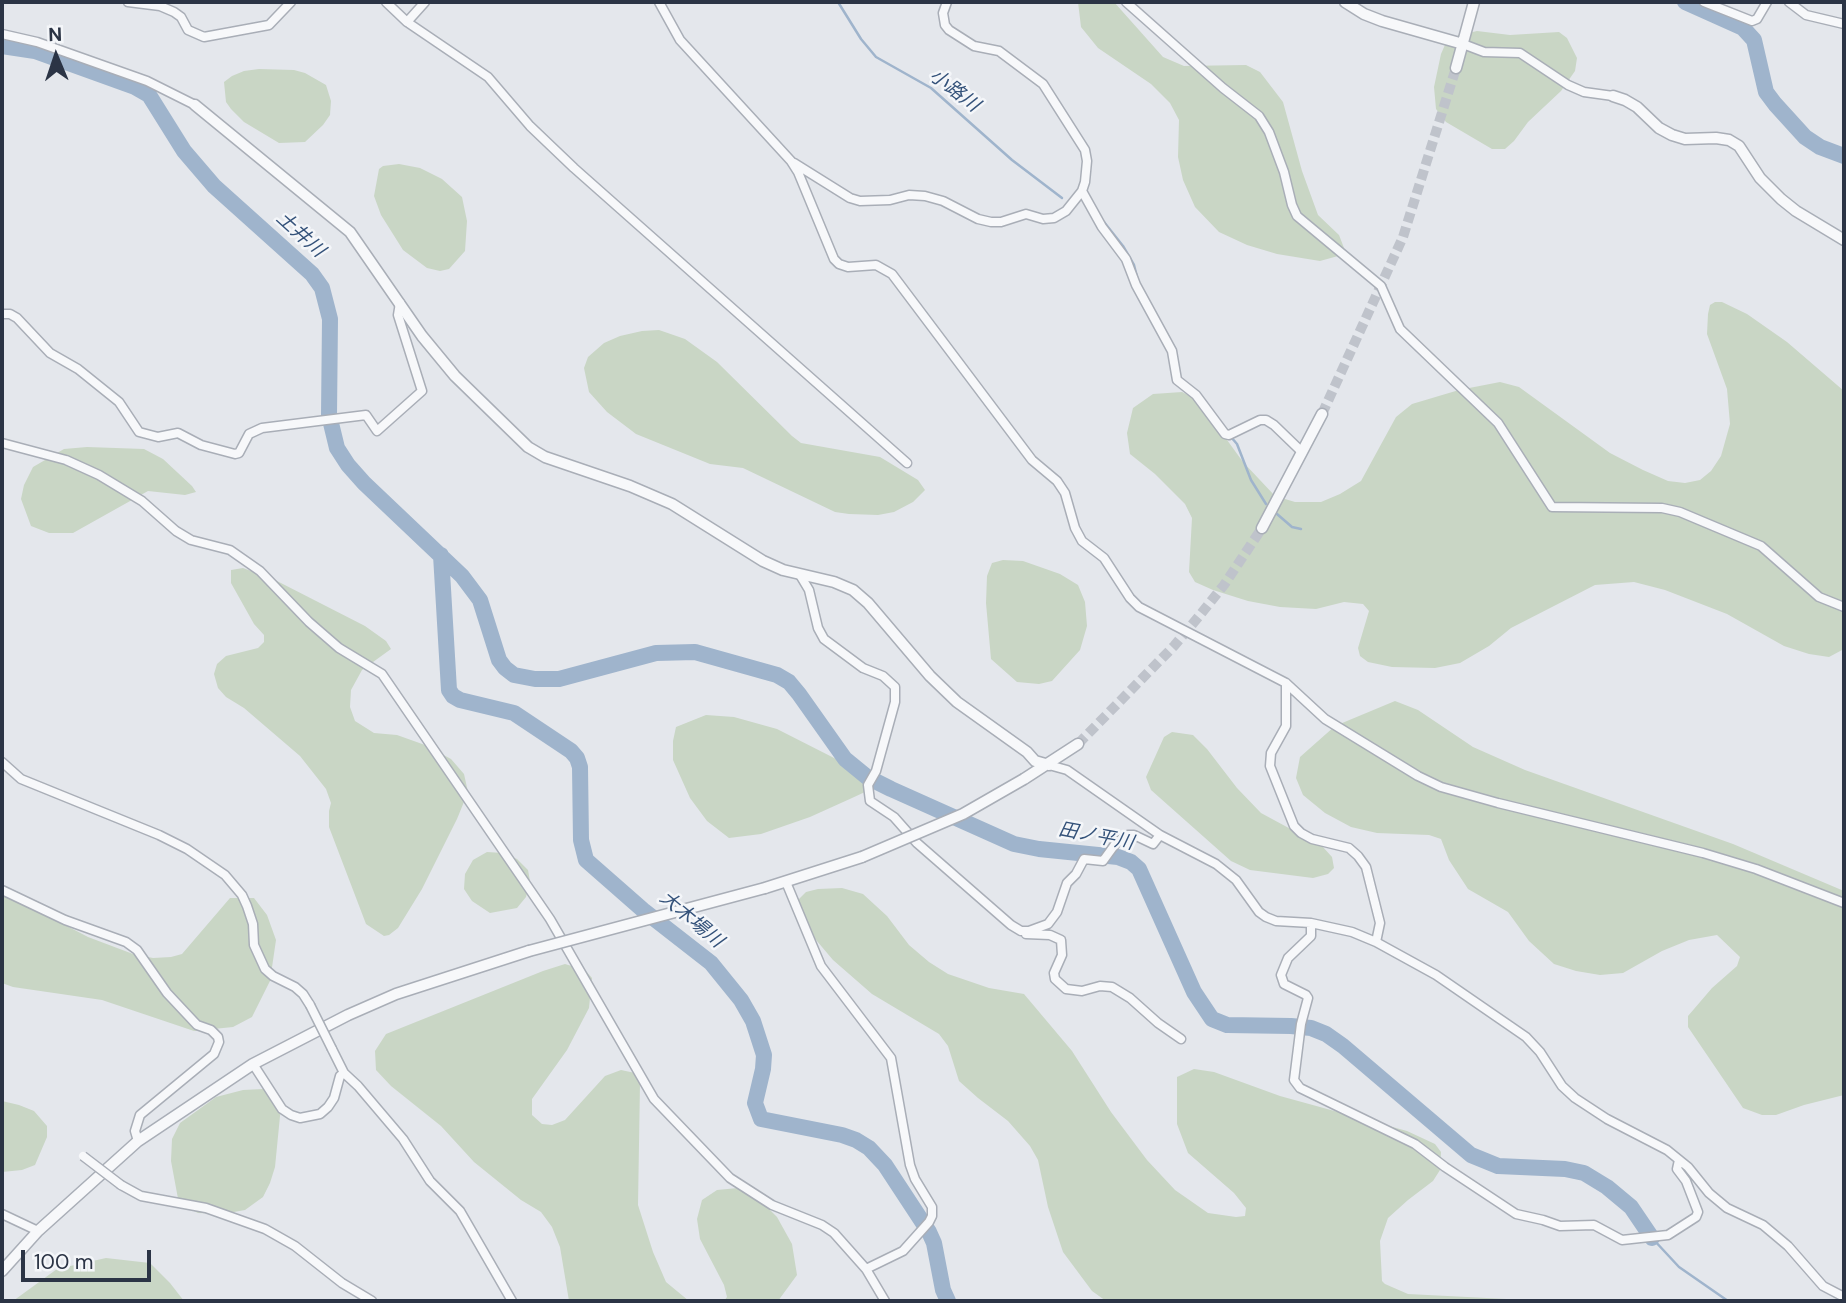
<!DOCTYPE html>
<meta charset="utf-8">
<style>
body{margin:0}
#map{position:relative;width:1846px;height:1303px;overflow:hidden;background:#e4e7ec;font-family:"DM Sans",sans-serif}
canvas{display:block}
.frame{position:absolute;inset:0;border:4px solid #2b3445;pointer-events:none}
.north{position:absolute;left:21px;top:21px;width:70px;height:70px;-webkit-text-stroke:5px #f4f6f9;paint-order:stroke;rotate:358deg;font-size:19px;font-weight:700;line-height:28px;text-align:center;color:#2b3445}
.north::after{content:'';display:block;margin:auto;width:24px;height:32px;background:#2b3445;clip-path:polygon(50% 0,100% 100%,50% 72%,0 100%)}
.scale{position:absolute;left:21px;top:1250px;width:130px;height:32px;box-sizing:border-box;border:4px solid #2b3445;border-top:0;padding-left:9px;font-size:21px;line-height:24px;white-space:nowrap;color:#2b3445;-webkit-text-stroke:5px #f4f6f9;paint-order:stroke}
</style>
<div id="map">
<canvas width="1846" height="1303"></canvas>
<div class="frame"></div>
<div class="north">N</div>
<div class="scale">100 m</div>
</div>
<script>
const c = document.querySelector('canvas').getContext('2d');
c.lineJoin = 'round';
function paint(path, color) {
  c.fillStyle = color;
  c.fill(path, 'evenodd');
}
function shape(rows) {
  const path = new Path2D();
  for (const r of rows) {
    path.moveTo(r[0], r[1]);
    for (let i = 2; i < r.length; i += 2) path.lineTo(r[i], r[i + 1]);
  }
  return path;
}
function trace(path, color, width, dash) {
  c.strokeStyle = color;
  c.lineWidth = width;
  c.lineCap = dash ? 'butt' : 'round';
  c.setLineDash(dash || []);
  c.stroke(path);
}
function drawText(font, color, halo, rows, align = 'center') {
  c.font = font + ' "DM Sans","Noto Sans JP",sans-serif';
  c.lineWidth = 5;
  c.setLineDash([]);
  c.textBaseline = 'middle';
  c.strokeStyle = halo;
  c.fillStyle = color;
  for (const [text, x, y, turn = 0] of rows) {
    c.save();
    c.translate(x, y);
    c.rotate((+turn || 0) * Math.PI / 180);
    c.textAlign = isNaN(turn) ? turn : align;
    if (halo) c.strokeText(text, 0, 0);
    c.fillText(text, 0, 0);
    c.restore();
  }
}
paint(shape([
 [1078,2,1114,2,1163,57,1184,66,1246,65,1260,72,1283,102,1302,171,1318,215,1339,235,1344,248,1338,256,1320,261,1277,254,1247,245,1219,232,1195,207,1183,180,1178,157,1179,120,1170,103,1151,84,1098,48,1081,27],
 [1477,31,1510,35,1559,32,1567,38,1577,58,1575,71,1561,91,1528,122,1514,141,1505,149,1492,149,1446,122,1436,109,1434,87,1441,54,1448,38],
 [259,69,294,70,305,73,326,85,331,101,330,115,323,125,305,142,279,143,244,122,231,109,226,102,224,82,232,76,244,71],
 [399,164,420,168,442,179,462,197,467,221,465,251,449,269,440,271,427,268,403,250,381,215,374,196,379,169,383,166],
 [1715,302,1722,302,1747,314,1787,342,1844,391,1844,649,1829,657,1809,654,1784,646,1727,614,1665,590,1634,582,1595,585,1511,628,1489,646,1460,663,1435,668,1392,667,1368,662,1360,656,1358,648,1369,611,1363,604,1344,602,1316,609,1280,607,1248,601,1213,590,1195,582,1189,572,1192,518,1185,504,1155,474,1130,454,1127,433,1133,408,1153,394,1182,392,1198,400,1243,462,1275,496,1295,502,1321,502,1340,494,1361,481,1396,417,1412,404,1459,390,1500,382,1519,387,1610,453,1643,470,1668,481,1685,483,1700,480,1711,471,1721,456,1730,424,1727,389,1707,334,1708,314,1710,305],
 [659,330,685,339,717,362,792,436,801,443,880,457,918,480,925,490,913,502,894,512,878,515,849,514,835,512,743,468,710,464,636,434,607,412,589,392,584,368,588,357,604,343,620,336,642,331],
 [87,447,144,449,163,459,192,486,196,492,185,495,148,491,73,533,49,533,31,526,21,499,24,485,33,467,64,449],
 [1003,560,1023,561,1060,574,1078,585,1085,602,1087,626,1080,650,1052,681,1039,684,1017,682,991,659,986,603,987,576,992,563],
 [243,568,275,580,365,626,386,641,391,649,362,670,351,690,350,707,355,721,374,733,397,735,425,745,451,759,464,774,468,792,457,819,422,889,398,928,389,935,384,936,366,924,329,827,329,811,331,803,326,789,300,756,244,708,226,697,218,688,214,674,217,664,226,656,258,648,264,642,264,635,254,624,231,583,231,570],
 [1395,701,1418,710,1473,747,1525,770,1733,844,1844,891,1844,1095,1804,1105,1776,1115,1762,1115,1743,1108,1688,1027,1688,1016,1712,988,1737,966,1740,957,1717,935,1689,940,1662,951,1623,973,1600,975,1576,971,1554,964,1529,941,1508,912,1468,889,1449,860,1441,839,1429,835,1377,833,1351,827,1325,813,1303,795,1296,778,1300,757,1335,726],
 [706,715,734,717,777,729,840,761,863,776,871,785,865,792,852,798,810,817,761,834,729,838,707,821,690,798,673,760,673,741,676,727],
 [1172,732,1193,735,1207,749,1237,788,1261,813,1322,846,1332,857,1334,868,1328,874,1313,878,1250,870,1231,861,1151,790,1146,777,1164,737],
 [487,852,503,853,517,859,528,870,530,881,526,897,517,908,490,913,472,901,464,889,465,874,473,860],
 [842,888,863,894,887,916,909,945,929,962,948,974,989,988,1024,994,1072,1051,1111,1112,1147,1160,1175,1190,1208,1213,1236,1217,1245,1216,1246,1208,1234,1193,1188,1153,1177,1124,1177,1077,1194,1069,1214,1072,1280,1096,1407,1131,1435,1144,1441,1152,1440,1170,1433,1181,1408,1200,1388,1218,1380,1241,1382,1281,1385,1284,1408,1294,1546,1301,1106,1301,1092,1291,1063,1252,1048,1207,1038,1160,1030,1146,1008,1121,978,1098,959,1081,948,1046,939,1034,872,994,833,960,800,921,798,900,806,892,818,889],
 [2,892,88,937,133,954,153,958,171,957,182,954,230,898,254,898,267,915,276,940,270,981,252,1017,233,1027,194,1031,102,1000,13,987,2,983],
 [565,964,585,970,592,978,589,1008,567,1050,532,1099,532,1115,542,1124,552,1125,565,1120,605,1076,621,1070,635,1073,640,1083,638,1205,653,1252,666,1282,689,1301,569,1301,560,1247,552,1227,541,1212,521,1200,474,1162,441,1126,391,1086,376,1070,375,1051,386,1034,543,971],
 [263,1089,278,1097,281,1106,275,1167,270,1183,263,1197,245,1210,223,1214,198,1213,179,1204,171,1161,172,1139,180,1123,216,1097,243,1090],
 [2,1101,19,1105,34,1111,47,1126,47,1137,35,1165,22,1170,2,1172],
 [738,1188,755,1195,777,1217,792,1244,797,1275,778,1301,724,1301,727,1297,724,1285,700,1239,697,1219,702,1200,717,1190],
 [106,1258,150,1263,170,1283,184,1301,13,1301,57,1269]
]), '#c9d6c5');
trace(shape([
 [838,2,861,39,876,57,931,88,1012,160,1062,198],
 [1104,222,1123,246,1134,265,1138,281],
 [1231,437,1237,444,1251,480,1266,504],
 [1277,514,1292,527,1301,529],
 [1653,1239,1679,1267,1728,1301]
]), '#9fb4cc', 2.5);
trace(shape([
 [1685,2,1743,28,1754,40,1766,92,1775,104,1805,137,1820,147,1844,156],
 [2,46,35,51,135,87,149,95,184,151,214,186,312,274,322,288,330,319,329,415,337,448,348,465,364,483,462,576,480,600,499,660,505,668,514,675,535,679,559,679,656,653,695,652,777,675,789,682,799,694,845,759,867,777,891,789,1014,844,1039,849,1118,857,1131,862,1139,869,1194,992,1212,1019,1227,1025,1291,1026,1311,1028,1326,1034,1343,1046,1471,1155,1498,1166,1565,1169,1584,1173,1607,1187,1631,1207,1652,1238],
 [441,555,449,690,453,696,460,700,514,713,571,751,577,758,580,767,581,840,586,860,643,910,711,963,741,1000,753,1021,764,1055,763,1069,755,1103,761,1119,842,1135,856,1140,869,1148,885,1165,929,1232,934,1243,943,1290,948,1301]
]), '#9fb4cc', 16);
trace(shape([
 [1322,414,1403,237,1456,68],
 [1078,744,1174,646,1200,615,1224,585,1262,528]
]), '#bfc3cb', 10, [10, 5]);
const minor = shape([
 [128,2,160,6,174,12,181,17,188,30,204,37,269,25,291,2],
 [386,2,407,22,488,77,530,126,574,168,907,463],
 [659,2,680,40,791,161,798,172,834,259,839,264,848,267,876,265,892,274,1032,460,1057,481,1065,493,1075,528,1082,541,1104,558,1130,598,1139,607,1286,683,1325,719,1418,776,1441,787,1498,803,1703,853,1756,869,1844,903],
 [1126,2,1223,88,1259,116,1269,132,1284,172,1292,205,1297,216,1381,286,1400,329,1498,423,1552,507,1662,508,1680,512,1761,546,1819,597,1844,607],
 [1704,2,1752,21,1757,19,1767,2],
 [1789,2,1806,15,1844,24],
 [407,22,425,2],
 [2,34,37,42,147,81,195,105],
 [1463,44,1484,52,1520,53,1568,85,1584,92,1613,96],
 [794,163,850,198,860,201,890,200,909,195,925,196,943,201,978,219,991,222,1001,222,1026,214,1043,219,1054,218,1066,211,1082,191,1085,182,1087,161,1085,150,1043,84,999,51,974,46,949,30,945,25,943,13,947,2],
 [1082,191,1102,227,1126,259,1136,285,1172,351,1177,380,1196,395,1225,434,1229,435,1260,420,1266,420,1274,425,1302,452],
 [2,314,10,314,17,318,50,353,78,369,119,402,139,432,158,437,178,433,201,445,235,454,239,453,249,434,262,428,366,415,377,431,422,391,398,315,400,303],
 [2,443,66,460,99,475,142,501,176,531,191,540,230,550,260,571,309,622,339,648,382,674,550,919,654,1099,730,1178,772,1205,822,1225,834,1233,866,1269,885,1301],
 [800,575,809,590,818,628,824,639,863,668,883,676,895,687,895,702,876,771,868,785,870,801,894,817,917,843,1011,925,1021,931,1029,931,1048,924,1057,912,1067,883,1076,874,1084,859,1103,861,1116,843,1128,835,1134,835,1153,844,1160,835],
 [1286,683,1286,726,1271,753,1270,766,1294,826,1301,833,1312,839,1349,848,1358,856,1366,867,1380,923,1376,942],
 [2,762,21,779,159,835,187,849,225,875,242,895,247,906,253,924,254,945,265,969,273,976,295,987,303,994,310,1005],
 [1049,765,1067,770,1160,835,1216,864,1236,880,1259,912,1266,917,1276,921,1311,923,1352,932,1376,942,1436,975,1526,1037,1540,1052,1562,1086,1575,1098,1607,1119,1667,1150,1688,1167,1709,1193,1727,1208,1763,1225,1788,1246,1823,1286,1844,1297],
 [786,882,821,966,891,1058,910,1165,915,1179,932,1207,932,1216,929,1222,903,1251,866,1269],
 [2,890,65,920,126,942,137,950,167,993,197,1025,211,1030,218,1037,219,1042,214,1054,140,1115,135,1131,138,1141],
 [1311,923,1311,936,1288,958,1281,975,1284,984,1306,995,1308,998,1301,1024,1294,1080,1300,1088,1415,1144,1445,1167,1516,1214,1543,1220,1560,1226,1594,1225,1622,1240,1668,1235,1696,1217,1698,1212,1686,1181,1677,1169,1679,1160],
 [1026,934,1050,935,1061,940,1062,955,1054,973,1055,979,1066,989,1082,991,1100,986,1112,987,1130,998,1158,1023,1181,1039],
 [332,1049,344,1073,358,1086,403,1139,430,1181,460,1211,512,1301],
 [253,1064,282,1109,291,1115,300,1118,320,1114,328,1107,334,1098,340,1076,344,1073],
 [121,1185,141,1196,206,1208,265,1229,295,1246,342,1283,372,1301],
 [2,1214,38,1231]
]);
const tertiary = shape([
 [1345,2,1364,14,1382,21,1463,44],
 [1456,68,1474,2],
 [1613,96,1625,100,1637,107,1659,128,1672,135,1685,139,1716,138,1729,140,1739,146,1760,178,1781,199,1796,211,1844,240],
 [195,105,350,232,422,336,455,376,528,447,545,457,630,486,672,504,763,561,783,570,834,582,853,590,868,603,930,676,957,702,1027,752,1035,761,1049,765],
 [1262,528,1322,414],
 [1024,779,1078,744],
 [765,888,862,857],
 [2,1271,38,1231,138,1141,253,1064,348,1015,396,994,529,951]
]);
trace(minor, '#a9aeb7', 11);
trace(tertiary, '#a9aeb7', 13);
trace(minor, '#f7f8fa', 8);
trace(tertiary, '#f7f8fa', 10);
const minorBridge = shape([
 [310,1005,332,1049],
 [83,1156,121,1185]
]);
const tertiaryBridge = shape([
 [862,857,963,814,1024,779],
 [529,951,765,888]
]);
trace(minorBridge, '#a9aeb7', 11, []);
trace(tertiaryBridge, '#a9aeb7', 13, []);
trace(minorBridge, '#f7f8fa', 8);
trace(tertiaryBridge, '#f7f8fa', 10);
drawText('italic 19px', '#34527a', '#f4f6f9', [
 ["小路川",954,91,37],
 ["土井川",300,235,42],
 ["田ノ平川",1096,837,11],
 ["大木場川",691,920,40]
]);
</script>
